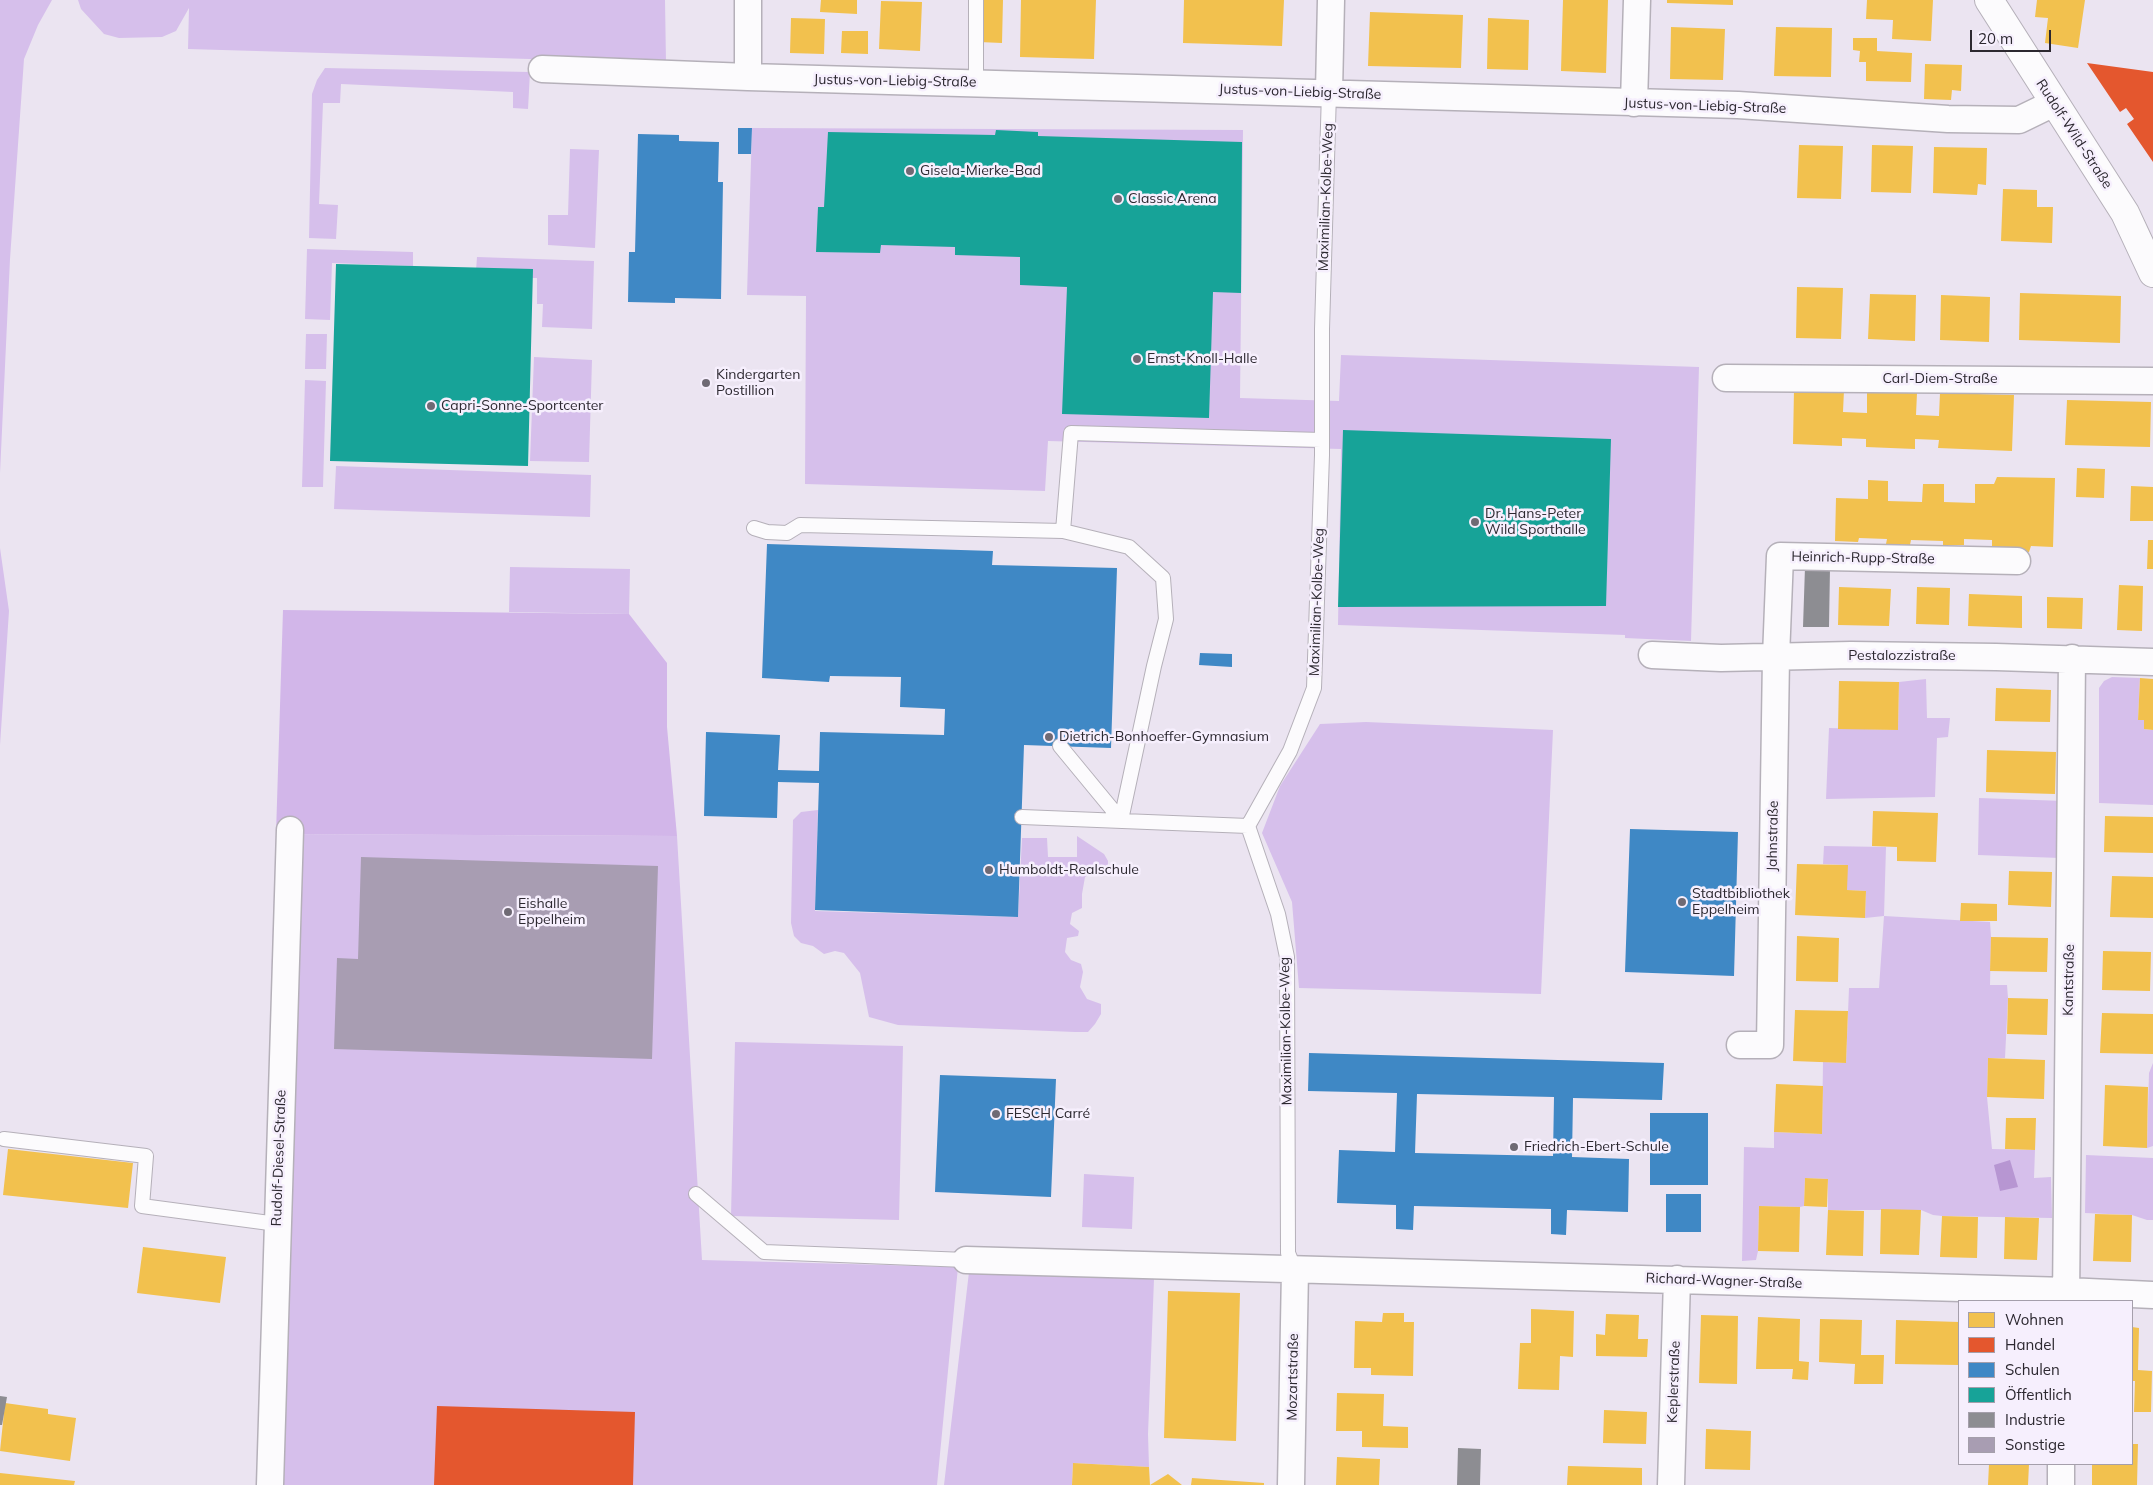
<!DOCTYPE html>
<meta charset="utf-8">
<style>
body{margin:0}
#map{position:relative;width:2153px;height:1485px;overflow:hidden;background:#ebe4f1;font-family:Mulish,sans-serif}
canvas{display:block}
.legend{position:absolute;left:1958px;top:1300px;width:175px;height:165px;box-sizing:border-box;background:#f6effd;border:1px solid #a59fab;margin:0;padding:6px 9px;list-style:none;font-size:15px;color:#2c2830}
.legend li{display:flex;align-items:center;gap:10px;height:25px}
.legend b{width:25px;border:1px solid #a59fab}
.scale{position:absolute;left:1970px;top:30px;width:81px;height:22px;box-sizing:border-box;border:2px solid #2c2830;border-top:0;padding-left:6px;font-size:15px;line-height:18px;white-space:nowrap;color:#2c2830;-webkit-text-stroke:4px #f6effd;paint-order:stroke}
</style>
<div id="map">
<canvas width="2153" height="1485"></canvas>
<ul class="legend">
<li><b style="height:14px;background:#f2c14e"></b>Wohnen</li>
<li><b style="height:14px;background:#e4572e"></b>Handel</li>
<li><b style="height:14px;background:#3f88c5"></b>Schulen</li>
<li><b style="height:14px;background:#17a398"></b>Öffentlich</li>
<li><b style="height:14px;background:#8d8d92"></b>Industrie</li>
<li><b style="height:14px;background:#a89db2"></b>Sonstige</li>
</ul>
<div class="scale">20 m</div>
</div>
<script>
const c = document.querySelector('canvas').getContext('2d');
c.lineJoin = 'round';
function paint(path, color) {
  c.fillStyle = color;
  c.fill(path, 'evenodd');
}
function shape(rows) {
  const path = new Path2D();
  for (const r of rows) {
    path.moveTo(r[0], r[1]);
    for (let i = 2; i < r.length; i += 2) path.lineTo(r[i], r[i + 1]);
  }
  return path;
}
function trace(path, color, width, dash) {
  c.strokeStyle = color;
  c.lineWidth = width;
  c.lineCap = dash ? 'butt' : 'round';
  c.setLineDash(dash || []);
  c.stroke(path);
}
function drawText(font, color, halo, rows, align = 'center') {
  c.font = font + ' Mulish,sans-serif';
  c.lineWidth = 5;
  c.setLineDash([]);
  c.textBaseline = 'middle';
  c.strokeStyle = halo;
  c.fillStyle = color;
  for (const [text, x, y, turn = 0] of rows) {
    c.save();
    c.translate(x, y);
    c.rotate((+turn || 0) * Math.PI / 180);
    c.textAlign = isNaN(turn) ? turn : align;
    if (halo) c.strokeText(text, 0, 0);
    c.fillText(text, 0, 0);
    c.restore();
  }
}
paint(shape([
 [0,0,52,0,38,25,24,59,10,259,0,473],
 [78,0,665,0,666,63,188,49,189,8,176,31,162,37,119,38,104,34,81,9],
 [325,68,530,72,528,109,513,108,513,92,341,84,340,103,323,103,319,204,338,205,336,239,309,238,312,94,317,80],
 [752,128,1243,130,1240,398,1339,401,1341,355,1699,367,1691,641,1625,638,1625,635,1338,625,1341,449,1048,441,1045,491,805,484,806,296,747,295],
 [570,149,599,150,595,248,548,245,548,215,568,215],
 [307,249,413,252,413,266,332,263,330,320,305,319],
 [477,257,594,261,592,329,542,327,543,304,537,304,537,278,514,278,476,271],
 [306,334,327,334,326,369,305,369],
 [534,357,592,360,589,462,530,461],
 [305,380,326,381,323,487,302,487],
 [336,466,591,475,590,517,334,509],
 [0,548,9,611,0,745],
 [510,567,630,569,629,614,509,612],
 [2112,677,2140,678,2138,720,2144,720,2144,729,2153,730,2153,805,2099,803,2099,688,2104,681],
 [1926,679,1927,718,1950,718,1948,737,1937,738,1935,797,1826,799,1829,728,1898,730,1899,682],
 [1366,722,1553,730,1541,994,1299,988,1292,902,1262,833,1280,786,1320,724],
 [1979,798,2064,801,2060,858,1978,855],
 [818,810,815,911,1018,917,1022,838,1047,838,1048,857,1077,857,1077,836,1104,854,1108,861,1108,867,1101,871,1089,874,1085,877,1082,894,1082,908,1072,913,1070,924,1079,931,1078,936,1067,938,1065,952,1071,960,1081,964,1083,972,1080,987,1087,999,1101,1004,1101,1014,1095,1024,1088,1032,1075,1032,898,1025,869,1017,860,973,844,953,835,951,824,954,813,946,801,943,794,936,791,923,793,820,801,812],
 [276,834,677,836,702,1260,958,1267,937,1485,278,1485,281,1235,271,986],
 [1824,846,1886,847,1884,916,1990,922,1991,937,1990,985,2007,985,2008,998,2005,1058,1988,1058,1987,1097,1992,1149,2035,1150,2034,1178,2051,1177,2052,1218,1942,1216,1933,1215,1921,1210,1828,1210,1828,1179,1805,1178,1804,1206,1800,1207,1759,1206,1758,1251,1756,1260,1742,1261,1744,1147,1774,1148,1774,1132,1822,1134,1823,1062,1846,1063,1849,988,1879,988,1884,916,1865,918,1866,891,1847,890,1847,865,1823,864],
 [735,1042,903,1046,899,1220,731,1216],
 [2153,1063,2153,1146,2147,1148,2149,1073],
 [2086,1155,2153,1158,2153,1220,2147,1220,2132,1215,2085,1213],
 [1084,1174,1134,1177,1132,1229,1082,1227],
 [969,1272,1154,1279,1148,1434,1149,1467,1073,1463,1072,1485,944,1485]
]), '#d6bfeb');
paint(shape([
 [283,610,629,614,667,663,667,727,677,836,276,834]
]), '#d2b6e9');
paint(shape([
 [2010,1160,2018,1187,2000,1191,1994,1165]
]), '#b796d2');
paint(shape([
 [821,0,857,0,857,14,820,12],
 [980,0,1003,0,1002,43,979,42],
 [1021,0,1096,0,1094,59,1020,57],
 [1184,0,1284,0,1282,46,1183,43],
 [1563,0,1608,0,1606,73,1561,71],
 [1667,0,1733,0,1733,5,1667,3],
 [1867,0,1933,0,1931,41,1892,39,1893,20,1866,19],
 [2037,0,2085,0,2078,48,2045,43,2048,18,2035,17],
 [881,1,922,2,920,51,879,49],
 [1370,12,1463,15,1461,68,1368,66],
 [791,18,825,19,824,54,790,53],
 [1488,18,1529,20,1528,70,1487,69],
 [1671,27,1725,29,1723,80,1670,79],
 [1776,27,1832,28,1831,77,1774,76],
 [842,31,868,31,868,54,841,53],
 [1853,38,1877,38,1877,51,1912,53,1911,82,1866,81,1866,62,1859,62,1860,51,1853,50],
 [1925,64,1962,65,1961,91,1952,90,1951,100,1924,99],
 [1799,145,1843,146,1841,199,1797,198],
 [1872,145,1913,146,1911,193,1871,192],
 [1934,147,1987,148,1986,185,1978,184,1977,195,1933,193],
 [2003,189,2037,190,2037,207,2053,207,2052,243,2001,241],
 [1797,287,1843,288,1841,339,1796,338],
 [2020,293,2121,296,2120,343,2019,340],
 [1870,294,1916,295,1915,341,1868,339],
 [1941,295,1990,297,1989,342,1940,340],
 [1794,389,1844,390,1843,412,1867,413,1867,392,1917,393,1916,415,1939,416,1940,393,2014,395,2012,451,1938,448,1939,440,1915,439,1915,449,1866,447,1866,439,1842,438,1842,446,1793,444],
 [2067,400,2151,402,2150,447,2065,445],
 [2077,468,2105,469,2104,498,2076,497],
 [1997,477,2055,478,2053,547,2031,546,2029,552,1992,551,1992,540,1964,539,1964,545,1943,545,1943,541,1911,540,1910,545,1886,544,1887,539,1859,538,1858,542,1835,541,1836,498,1868,499,1868,480,1888,481,1888,501,1922,502,1923,484,1944,484,1944,502,1975,503,1975,484,1994,484],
 [2131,486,2153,487,2153,521,2130,521],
 [2148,540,2153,540,2153,569,2147,569],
 [2119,585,2143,586,2142,631,2117,630],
 [1839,587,1891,589,1889,626,1838,625],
 [1917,587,1950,588,1949,625,1916,624],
 [1969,594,2022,596,2022,628,1968,626],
 [2047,597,2083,598,2082,629,2047,628],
 [2140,678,2153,679,2153,730,2144,729,2144,720,2138,720],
 [1839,681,1899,682,1898,730,1838,729],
 [1996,688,2051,690,2050,722,1995,721],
 [1987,750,2056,752,2055,794,1986,792],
 [1873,811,1938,813,1936,862,1897,861,1897,847,1872,846],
 [2105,816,2153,817,2153,853,2104,852],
 [1797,864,1848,865,1847,890,1866,891,1865,918,1795,915],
 [2009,871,2052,872,2051,907,2008,905],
 [2112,876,2153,877,2153,918,2110,917],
 [1961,903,1997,904,1997,921,1960,921],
 [1797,936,1839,938,1838,982,1796,981],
 [1991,937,2048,938,2047,972,1990,971],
 [2103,951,2151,952,2150,991,2102,990],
 [2008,998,2048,999,2047,1035,2007,1034],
 [1795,1010,1848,1011,1846,1063,1793,1061],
 [2102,1013,2153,1014,2153,1054,2100,1053],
 [1988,1058,2045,1060,2044,1099,1987,1097],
 [1776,1084,1823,1086,1822,1134,1774,1132],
 [2105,1085,2148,1087,2147,1148,2103,1146],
 [2006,1118,2036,1118,2035,1150,2005,1149],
 [8,1149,133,1163,128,1208,3,1195],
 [1805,1178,1828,1179,1827,1207,1804,1206],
 [1759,1206,1800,1207,1799,1252,1758,1251],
 [1881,1209,1921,1210,1919,1255,1880,1254],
 [1828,1210,1864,1211,1863,1256,1826,1255],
 [2095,1214,2132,1215,2131,1262,2093,1261],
 [1942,1216,1978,1217,1977,1258,1940,1257],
 [2005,1217,2039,1218,2037,1260,2004,1259],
 [143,1247,226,1257,220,1303,137,1293],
 [1168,1291,1240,1293,1236,1441,1164,1438],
 [1531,1309,1574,1311,1573,1357,1560,1356,1559,1390,1518,1389,1520,1343,1531,1343],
 [1383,1313,1404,1313,1404,1322,1414,1322,1413,1376,1371,1375,1371,1368,1354,1368,1355,1321,1382,1322],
 [1606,1314,1639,1315,1638,1339,1648,1339,1647,1357,1596,1356,1596,1334,1605,1335],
 [1701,1315,1738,1316,1737,1384,1699,1383],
 [1758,1317,1800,1319,1799,1361,1809,1362,1808,1380,1792,1379,1793,1369,1756,1369],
 [1820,1319,1862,1320,1861,1355,1884,1355,1883,1384,1854,1384,1855,1364,1819,1362],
 [1896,1320,1959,1322,1959,1365,1895,1364],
 [2132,1327,2139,1328,2138,1370,2152,1371,2151,1412,2134,1412,2135,1381,2132,1381],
 [1337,1393,1384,1394,1383,1426,1408,1427,1408,1448,1362,1447,1362,1431,1336,1431],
 [5,1403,48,1409,48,1414,76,1418,70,1461,0,1451],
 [1604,1410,1647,1412,1646,1444,1603,1443],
 [1706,1429,1751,1431,1750,1470,1705,1469],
 [2132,1444,2138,1444,2137,1485,2092,1485,2092,1464,2132,1464],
 [1337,1457,1380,1459,1379,1485,1336,1485],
 [1073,1463,1149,1467,1150,1485,1168,1474,1182,1485,1072,1485],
 [1989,1464,2029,1464,2028,1485,1988,1485],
 [1568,1466,1642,1468,1642,1485,1567,1485],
 [0,1473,75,1481,74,1485,0,1485],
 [1192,1478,1264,1483,1264,1485,1191,1485]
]), '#f2c14e');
paint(shape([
 [2087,63,2153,72,2153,162,2127,124,2134,119,2126,108,2120,112],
 [437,1406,635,1412,633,1485,434,1485]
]), '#e4572e');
paint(shape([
 [738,128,752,128,751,154,738,154],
 [638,134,679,135,679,141,719,142,718,182,723,182,721,299,675,298,675,303,628,302,629,252,635,252],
 [767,544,993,551,992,565,1117,568,1111,748,1024,745,1018,917,815,910,819,783,778,782,777,818,704,816,706,732,780,735,778,770,819,771,820,732,944,735,945,709,900,707,901,677,830,676,829,682,762,678],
 [1200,653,1232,654,1232,667,1199,665],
 [1630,829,1738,832,1734,976,1625,972],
 [1309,1053,1664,1063,1662,1100,1573,1098,1572,1157,1629,1159,1628,1212,1567,1210,1566,1235,1551,1234,1551,1209,1414,1206,1413,1230,1396,1229,1396,1205,1337,1203,1339,1150,1395,1152,1397,1093,1308,1091],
 [1417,1094,1554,1097,1553,1156,1415,1153],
 [940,1075,1056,1079,1051,1197,935,1192],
 [1650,1113,1708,1113,1708,1185,1650,1185],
 [1666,1194,1701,1194,1701,1232,1666,1232]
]), '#3f88c5');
paint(shape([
 [996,130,1038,132,1038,136,1242,142,1241,293,1213,292,1209,418,1062,414,1067,287,1020,285,1020,257,955,255,955,247,881,245,880,253,816,252,818,207,824,207,828,132,995,135],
 [336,264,533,269,528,466,330,461],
 [1343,430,1611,439,1606,606,1338,607]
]), '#17a398');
paint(shape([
 [1805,567,1830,568,1829,627,1803,627],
 [0,1396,7,1397,2,1425,0,1425],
 [1458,1448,1481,1449,1480,1485,1457,1485]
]), '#8d8d92');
paint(shape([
 [361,857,658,866,652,1059,334,1049,337,958,358,959]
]), '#a89db2');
const lane = shape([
 [976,83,976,0],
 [754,528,767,532,787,533,800,525,1063,531,1071,433,1321,440],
 [1063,531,1129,547,1163,578,1166,619,1154,666,1121,820],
 [1060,746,1121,820],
 [1022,817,1248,826],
 [4,1139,146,1156,142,1206,277,1224],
 [696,1194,764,1252,966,1260],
 [1295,1270,1288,1253,1287,957,1278,914,1248,826,1290,751,1314,688,1322,455,1322,329,1329,92]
]);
const street = shape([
 [542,69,748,77,1738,105,1948,119,2019,120,2054,103],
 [748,77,748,0],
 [1329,92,1331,0],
 [1634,103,1637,0],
 [1726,378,2153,381],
 [1652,655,1721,658,1851,655,1996,657,2153,662],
 [1740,1045,1770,1045,1776,657,1780,556,2017,561],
 [966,1260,2067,1291,2153,1295],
 [2066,1301,2072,658],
 [270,1485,290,830],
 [1291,1485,1295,1270],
 [1671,1485,1677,1279],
 [2061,1485,2061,1464]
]);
const secondary = shape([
 [1989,0,2125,213,2153,273]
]);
trace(lane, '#b5b0b9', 16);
trace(street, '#b5b0b9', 29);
trace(secondary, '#b5b0b9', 30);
trace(lane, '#fcfbfd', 14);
trace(street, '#fcfbfd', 26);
trace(secondary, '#fcfbfd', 28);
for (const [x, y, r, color] of [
 [910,171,5,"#6f6a74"],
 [1118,199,5,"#6f6a74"],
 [1137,359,5,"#6f6a74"],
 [706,383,5,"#6f6a74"],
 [431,406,5,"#6f6a74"],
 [1475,522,5,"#6f6a74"],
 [1049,737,5,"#6f6a74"],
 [989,870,5,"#6f6a74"],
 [1682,902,5,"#6f6a74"],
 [508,912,5,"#6f6a74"],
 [996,1114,5,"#6f6a74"],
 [1514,1147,5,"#6f6a74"]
]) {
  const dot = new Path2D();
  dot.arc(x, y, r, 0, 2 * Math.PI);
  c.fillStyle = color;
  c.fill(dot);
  trace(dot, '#f6effd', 2);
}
drawText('14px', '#2c2830', '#f6effd', [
 ["Justus-von-Liebig-Straße",895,81,1],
 ["Justus-von-Liebig-Straße",1300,92,2],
 ["Justus-von-Liebig-Straße",1705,106,2],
 ["Rudolf-Wild-Straße",2074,134,57],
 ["Maximilian-Kolbe-Weg",1326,197,-88],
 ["Carl-Diem-Straße",1940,379],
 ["Heinrich-Rupp-Straße",1863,558,1],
 ["Maximilian-Kolbe-Weg",1317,602,-88],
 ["Pestalozzistraße",1902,656],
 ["Jahnstraße",1773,836,-89],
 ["Kantstraße",2069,980,-89],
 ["Maximilian-Kolbe-Weg",1286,1031,-91],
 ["Rudolf-Diesel-Straße",279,1158,-88],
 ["Richard-Wagner-Straße",1724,1281,2],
 ["Mozartstraße",1293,1377,-89],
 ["Keplerstraße",1674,1382,-88]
]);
drawText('14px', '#2c2830', '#f6effd', [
 ["Gisela-Mierke-Bad",920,171],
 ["Classic Arena",1128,199],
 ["Ernst-Knoll-Halle",1147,359],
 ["Kindergarten",716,375],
 ["Postillion",716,391],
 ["Capri-Sonne-Sportcenter",441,406],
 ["Dr. Hans-Peter",1485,514],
 ["Wild Sporthalle",1485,530],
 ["Dietrich-Bonhoeffer-Gymnasium",1059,737],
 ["Humboldt-Realschule",999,870],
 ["Stadtbibliothek",1692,894],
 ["Eppelheim",1692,910],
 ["Eishalle",518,904],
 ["Eppelheim",518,920],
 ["FESCH Carré",1006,1114],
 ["Friedrich-Ebert-Schule",1524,1147]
], 'left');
</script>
